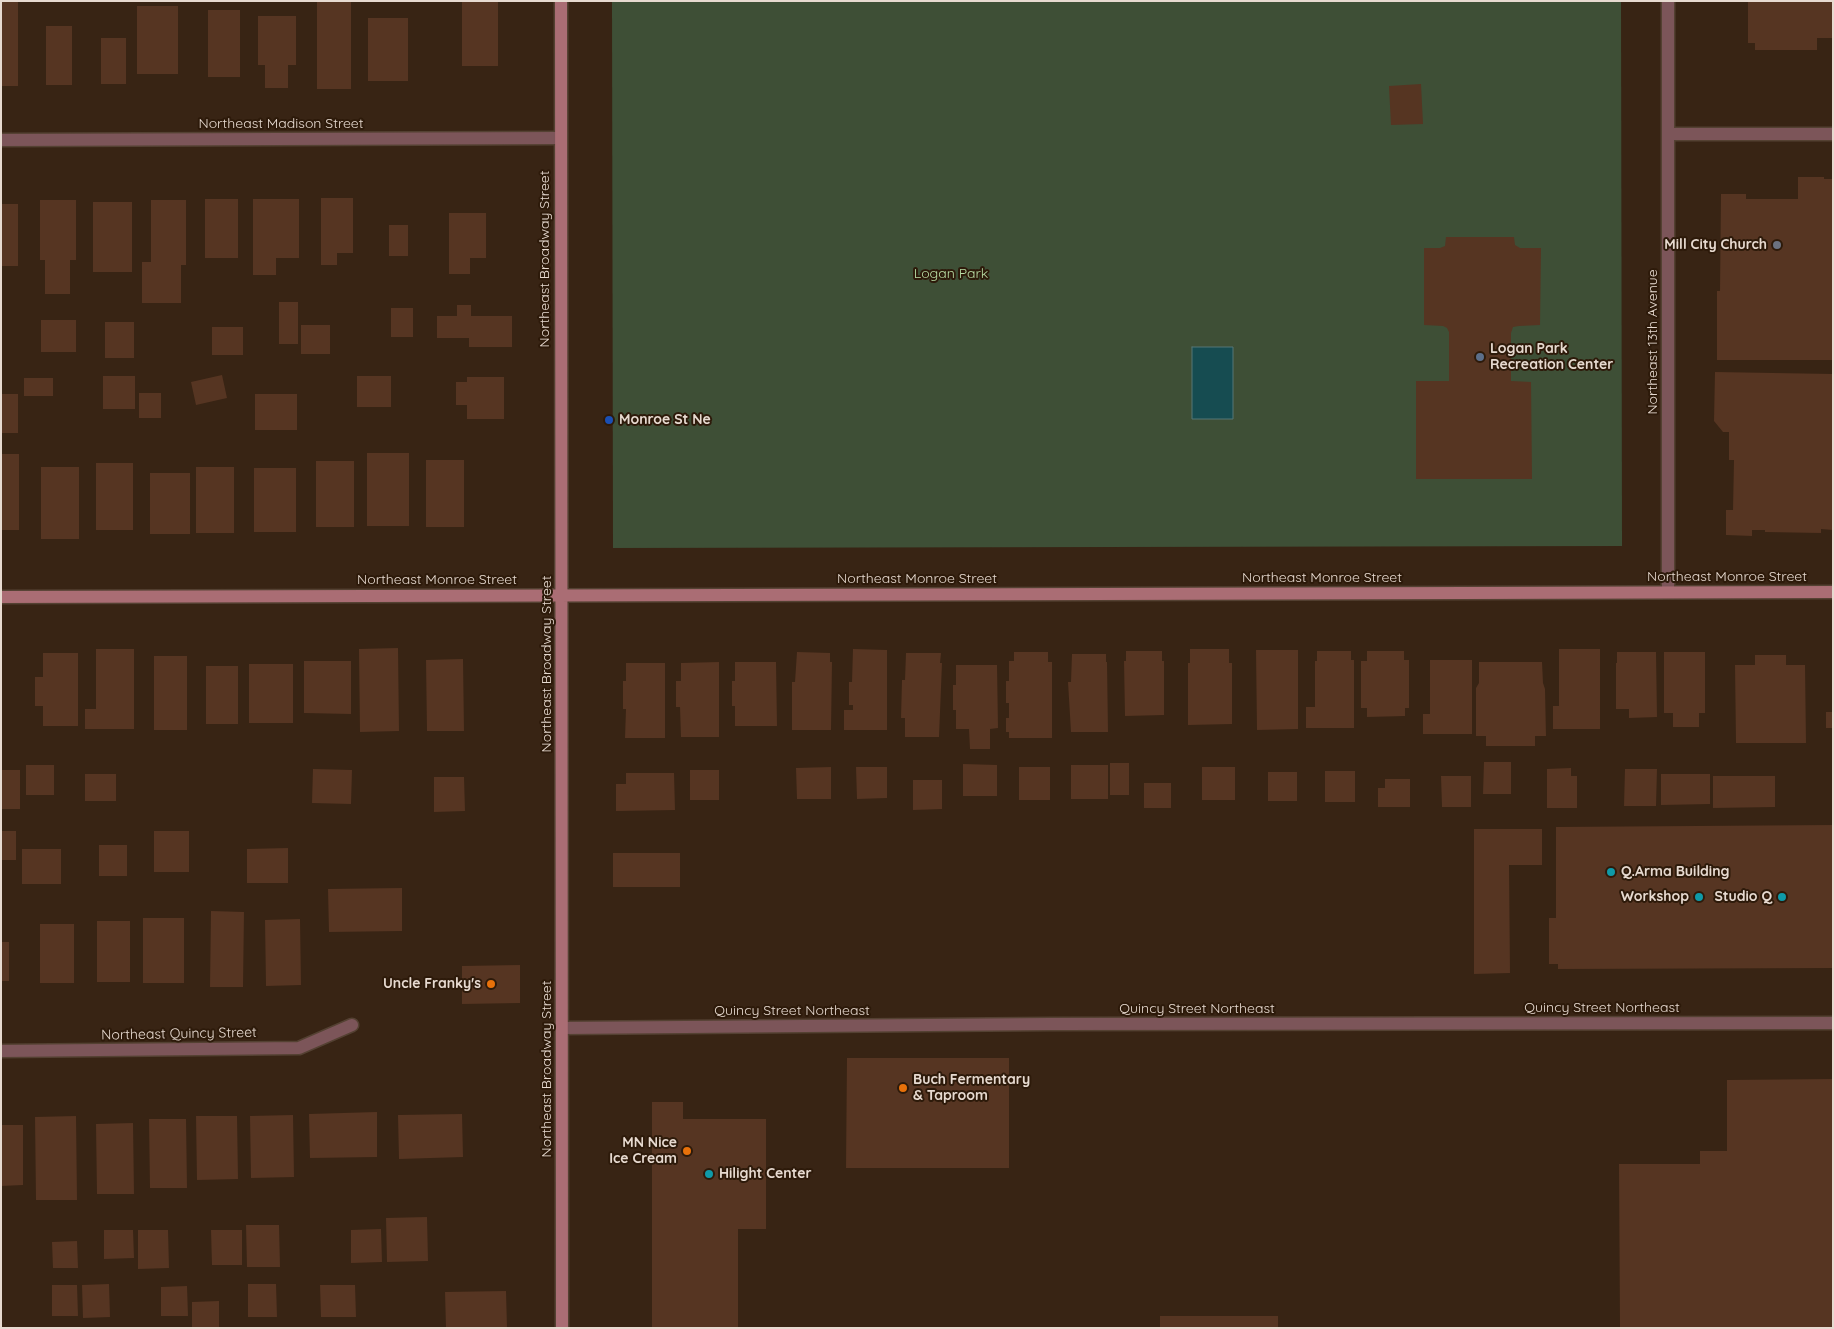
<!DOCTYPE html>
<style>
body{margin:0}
#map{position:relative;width:1834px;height:1329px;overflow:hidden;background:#382414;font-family:Quicksand,sans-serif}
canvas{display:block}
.frame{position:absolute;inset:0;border:2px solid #e7dad0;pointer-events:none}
</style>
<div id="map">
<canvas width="1834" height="1329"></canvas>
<div class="frame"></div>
</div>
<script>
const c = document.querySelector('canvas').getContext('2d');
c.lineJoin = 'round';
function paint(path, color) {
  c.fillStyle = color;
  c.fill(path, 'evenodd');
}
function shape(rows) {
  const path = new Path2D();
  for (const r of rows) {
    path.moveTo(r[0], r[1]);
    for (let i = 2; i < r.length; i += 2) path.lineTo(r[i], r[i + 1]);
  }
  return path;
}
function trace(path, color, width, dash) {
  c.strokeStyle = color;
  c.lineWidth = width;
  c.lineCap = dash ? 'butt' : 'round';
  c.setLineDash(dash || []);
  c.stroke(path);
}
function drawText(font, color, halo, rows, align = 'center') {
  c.font = font + ' Quicksand,sans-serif';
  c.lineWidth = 4;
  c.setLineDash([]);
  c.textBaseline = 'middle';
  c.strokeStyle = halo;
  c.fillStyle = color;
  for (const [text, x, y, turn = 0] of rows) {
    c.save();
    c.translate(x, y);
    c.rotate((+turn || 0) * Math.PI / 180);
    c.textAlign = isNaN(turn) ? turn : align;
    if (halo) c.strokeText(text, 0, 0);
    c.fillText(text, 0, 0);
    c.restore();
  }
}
paint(shape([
 [612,1,1621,1,1622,546,613,548]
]), '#3e4f36');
const water = shape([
 [1192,347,1233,347,1233,419,1192,419,1192,347]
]);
paint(water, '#164c51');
trace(water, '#577', 1);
paint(shape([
 [317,1,351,1,351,89,317,89],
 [462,1,498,1,498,66,462,66],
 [1748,1,1833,1,1833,38,1817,38,1817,50,1755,50,1755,43,1748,43],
 [1,2,18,2,18,86,1,86],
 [137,6,178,6,178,74,137,74],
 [208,10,240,10,240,77,208,77],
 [258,16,296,16,296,65,288,65,288,88,265,88,265,65,258,65],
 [368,18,408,18,408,81,368,81],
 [46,26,72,26,72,85,46,85],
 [101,38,126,38,126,84,101,84],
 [1421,84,1423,124,1391,125,1389,86],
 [1798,177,1824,177,1824,179,1833,179,1833,360,1717,360,1717,291,1720,291,1721,194,1746,194,1746,199,1798,199],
 [321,198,353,198,353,253,337,253,337,265,321,265],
 [205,199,238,199,238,258,205,258],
 [253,199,299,199,299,258,276,258,276,275,253,275],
 [40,200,76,200,76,260,70,260,70,294,45,294,45,260,40,260],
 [151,200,186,200,186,265,181,265,181,303,142,303,142,262,151,262],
 [93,202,132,202,132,272,93,272],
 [1,204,18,204,18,266,1,266],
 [449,213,486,213,486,258,470,258,470,274,449,274],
 [389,225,408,225,408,256,389,256],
 [1446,237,1514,237,1515,245,1520,248,1541,248,1540,325,1519,326,1513,327,1511,333,1511,381,1531,382,1532,479,1416,479,1416,381,1449,381,1449,332,1447,328,1443,326,1424,325,1424,248,1440,248,1445,246],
 [279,302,298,302,298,344,279,344],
 [457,305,471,305,471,316,512,316,512,347,469,347,469,338,437,338,437,316,457,316],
 [391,308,413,308,413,337,391,337],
 [41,320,76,320,76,352,41,352],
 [105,322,134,322,134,358,105,358],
 [301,325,330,325,330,354,301,354],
 [212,327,243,327,243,355,212,355],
 [1715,372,1833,374,1833,530,1821,529,1821,533,1765,532,1765,530,1752,530,1752,536,1726,535,1726,510,1733,510,1734,460,1729,460,1729,432,1723,432,1714,421],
 [222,375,227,398,196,405,191,382],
 [103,376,135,376,135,409,103,409],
 [357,376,391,376,391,407,357,407],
 [467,377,504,377,504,419,467,419,467,405,456,405,456,382,467,382],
 [24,378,53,378,53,396,24,396],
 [139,393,161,393,161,418,139,418],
 [1,394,18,394,18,433,1,433],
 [255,394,297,394,297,430,255,430],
 [367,453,409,453,409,526,367,526],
 [1,454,19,454,19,530,1,530],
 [426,460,464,460,464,527,426,527],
 [316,461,354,461,354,527,316,527],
 [96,463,133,463,133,530,96,530],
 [41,467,79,467,79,539,41,539],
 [196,467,234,467,234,533,196,533],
 [254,468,296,468,296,532,254,532],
 [150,473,190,473,190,534,150,534],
 [398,648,399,731,360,732,359,649],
 [96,649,134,649,134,729,85,729,85,709,96,709],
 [853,649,887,650,887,730,844,730,844,710,853,710,853,705,849,705,849,682,852,682],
 [1190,649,1229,649,1229,663,1232,663,1232,724,1188,725,1188,663,1190,663],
 [1559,649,1600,649,1600,729,1553,729,1553,706,1559,706],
 [1256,650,1298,650,1298,729,1257,730],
 [1126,651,1162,651,1162,661,1164,661,1164,715,1125,716,1124,661,1126,661],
 [1317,651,1351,651,1351,660,1354,660,1354,728,1306,728,1306,707,1315,707,1315,661,1317,661],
 [1367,651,1404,651,1404,660,1409,660,1409,708,1405,708,1405,716,1367,717,1367,708,1361,708,1361,661,1367,661],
 [797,652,830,653,830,662,832,662,831,730,792,730,792,682,795,682],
 [1014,652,1048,652,1048,662,1052,662,1052,738,1009,738,1009,732,1006,732,1006,718,1009,718,1009,703,1006,703,1006,681,1009,681,1009,661,1014,661],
 [1617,652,1656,652,1657,717,1629,718,1629,709,1616,709,1616,663,1617,663],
 [1664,652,1705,652,1705,713,1699,713,1699,727,1673,727,1673,713,1664,713],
 [43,653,78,653,78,726,43,726,43,706,35,706,35,677,43,677],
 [906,653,941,653,940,663,942,663,939,737,905,737,905,718,901,718,902,680,905,680],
 [1072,654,1106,654,1106,662,1107,662,1108,732,1071,732,1068,682,1071,682],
 [1755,655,1786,655,1786,665,1805,665,1806,743,1736,743,1735,665,1755,665],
 [154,656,187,656,187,730,154,730],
 [463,659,464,731,427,731,426,660],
 [1430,660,1472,660,1472,734,1423,734,1423,714,1430,714],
 [304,661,351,661,351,714,304,713],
 [719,662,719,737,681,737,680,707,676,707,676,681,681,681,681,663],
 [735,662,776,662,777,726,735,726,735,706,732,706,732,681,735,681],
 [1479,662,1542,662,1543,683,1545,689,1546,736,1535,736,1535,746,1486,746,1486,736,1476,736,1476,688,1479,683],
 [626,663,665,663,665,738,625,738,626,709,623,709,623,681,626,681],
 [249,664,293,664,293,723,249,723],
 [956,665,997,665,998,728,990,729,990,749,970,749,969,729,956,729,956,710,953,710,953,685,956,685],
 [206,666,238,666,238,724,206,724],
 [1826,712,1833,712,1833,728,1826,728],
 [1484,762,1511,762,1511,794,1483,794],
 [1110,763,1129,763,1129,795,1110,795],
 [963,764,997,765,997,796,963,796],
 [26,765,54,765,54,795,26,795],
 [1071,765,1108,765,1108,799,1071,799],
 [831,767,831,799,797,799,796,768],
 [856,767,887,767,887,798,857,799],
 [1019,767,1050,767,1050,800,1019,800],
 [1202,767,1235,767,1235,800,1202,800],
 [1571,768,1571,776,1577,776,1577,808,1547,808,1547,769],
 [313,769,352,770,351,804,312,803],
 [1625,769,1657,769,1656,806,1624,806],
 [1,770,20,770,20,809,1,809],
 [690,770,719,770,719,800,690,800],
 [1325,771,1355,771,1355,802,1325,802],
 [1268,772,1297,772,1297,801,1268,801],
 [626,773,674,773,675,810,616,811,616,784,626,784],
 [85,774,116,774,116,801,85,801],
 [1661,774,1710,774,1710,804,1661,805],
 [1441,776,1471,776,1471,807,1442,807],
 [1713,776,1775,776,1775,807,1713,808],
 [434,777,464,777,465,811,434,812],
 [1385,779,1410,779,1410,807,1378,807,1378,788,1385,788],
 [913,780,942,780,942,809,913,810],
 [1144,783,1171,783,1171,808,1144,808],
 [1833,825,1833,968,1558,969,1558,964,1549,964,1549,918,1556,918,1556,827],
 [1474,829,1542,829,1542,865,1509,865,1510,973,1474,974],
 [1,831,16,831,16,860,1,860],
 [154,831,189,831,189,872,154,872],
 [99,845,127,845,127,876,99,876],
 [288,848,288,883,247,883,247,849],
 [22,849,61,849,61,884,22,884],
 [613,853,680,853,680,887,613,887],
 [402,888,402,931,329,932,328,889],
 [211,911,244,912,243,987,210,987],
 [143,918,184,918,184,983,143,983],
 [300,919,301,985,266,986,265,920],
 [97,921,130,921,130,982,97,982],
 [40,924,74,924,74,983,40,983],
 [1,942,9,942,9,981,1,981],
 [520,965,520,1003,462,1004,462,966],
 [847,1058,1009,1058,1009,1168,846,1168],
 [1833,1079,1833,1328,1620,1328,1619,1164,1700,1164,1700,1151,1727,1151,1727,1080],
 [652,1102,683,1102,683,1119,766,1119,766,1229,738,1229,738,1328,652,1328],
 [377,1112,377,1157,310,1158,309,1114],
 [462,1114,463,1157,399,1159,398,1115],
 [293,1115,294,1177,251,1178,250,1116],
 [76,1116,77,1200,36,1200,35,1117],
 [196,1116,237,1116,238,1179,197,1180],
 [149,1119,186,1119,187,1188,150,1188],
 [133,1123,134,1194,97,1194,96,1124],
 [1,1125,23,1125,23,1185,1,1186],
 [427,1217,428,1261,387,1262,386,1218],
 [246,1225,279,1225,280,1267,247,1267],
 [381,1229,382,1262,351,1263,351,1230],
 [104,1230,133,1230,134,1258,104,1259],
 [138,1230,168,1230,169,1268,138,1269],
 [211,1230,242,1230,242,1265,212,1265],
 [77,1241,78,1268,53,1268,52,1242],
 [109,1284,110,1317,83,1318,82,1285],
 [248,1284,276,1284,277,1317,248,1317],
 [52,1285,77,1285,78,1316,52,1316],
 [320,1285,355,1285,356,1317,321,1317],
 [187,1286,188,1316,161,1316,161,1287],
 [506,1291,507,1328,446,1328,445,1292],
 [219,1301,219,1328,192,1328,192,1302],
 [1160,1316,1278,1316,1278,1328,1160,1328]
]), '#563522');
const street = shape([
 [1668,1,1668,592],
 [1668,134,1833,134],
 [1,140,560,138],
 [562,1028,1050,1024,1833,1023],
 [1,1051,299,1048,352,1025]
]);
const secondary = shape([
 [561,1,562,1328],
 [1,597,1833,592]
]);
trace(street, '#544132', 15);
trace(secondary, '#544132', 15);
trace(street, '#7c5559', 12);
trace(secondary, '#aa6d74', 12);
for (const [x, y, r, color] of [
 [1777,245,5,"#6b7280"],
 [1480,357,5,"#5c6f8a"],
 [609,420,5,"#1a4fb4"],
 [1611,872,5,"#0f9aa8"],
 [1699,897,5,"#0f9aa8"],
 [1782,897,5,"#0f9aa8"],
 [491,984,5,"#e8710a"],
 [903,1088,5,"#e8710a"],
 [687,1151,5,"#e8710a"],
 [709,1174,5,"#0f9aa8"]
]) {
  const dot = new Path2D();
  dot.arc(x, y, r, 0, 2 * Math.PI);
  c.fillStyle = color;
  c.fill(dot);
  trace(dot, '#2d1a0a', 2);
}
drawText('14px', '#e7dad0', '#2d1a0a', [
 ["Northeast Madison Street",281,124],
 ["Northeast Broadway Street",545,259,-90],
 ["Northeast 13th Avenue",1653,342,-90],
 ["Northeast Monroe Street",1727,577],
 ["Northeast Monroe Street",1322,578],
 ["Northeast Monroe Street",917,579],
 ["Northeast Monroe Street",437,580],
 ["Northeast Broadway Street",547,664,-90],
 ["Quincy Street Northeast",1602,1008],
 ["Quincy Street Northeast",1197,1009],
 ["Quincy Street Northeast",792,1011],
 ["Northeast Quincy Street",179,1034,-1],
 ["Northeast Broadway Street",547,1069,-90]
]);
drawText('bold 14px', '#e7dad0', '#2d1a0a', [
 ["Mill City Church",1767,245],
 ["Logan Park",1490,349,"left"],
 ["Recreation Center",1490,365,"left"],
 ["Monroe St Ne",619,420,"left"],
 ["Q.Arma Building",1621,872,"left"],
 ["Workshop",1689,897],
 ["Studio Q",1772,897],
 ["Uncle Franky's",481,984],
 ["Buch Fermentary",913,1080,"left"],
 ["& Taproom",913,1096,"left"],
 ["MN Nice",677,1143],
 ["Ice Cream",677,1159],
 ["Hilight Center",719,1174,"left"]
], 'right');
drawText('14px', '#b8dda5', '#2d1a0a', [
 ["Logan Park",951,274]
]);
</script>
